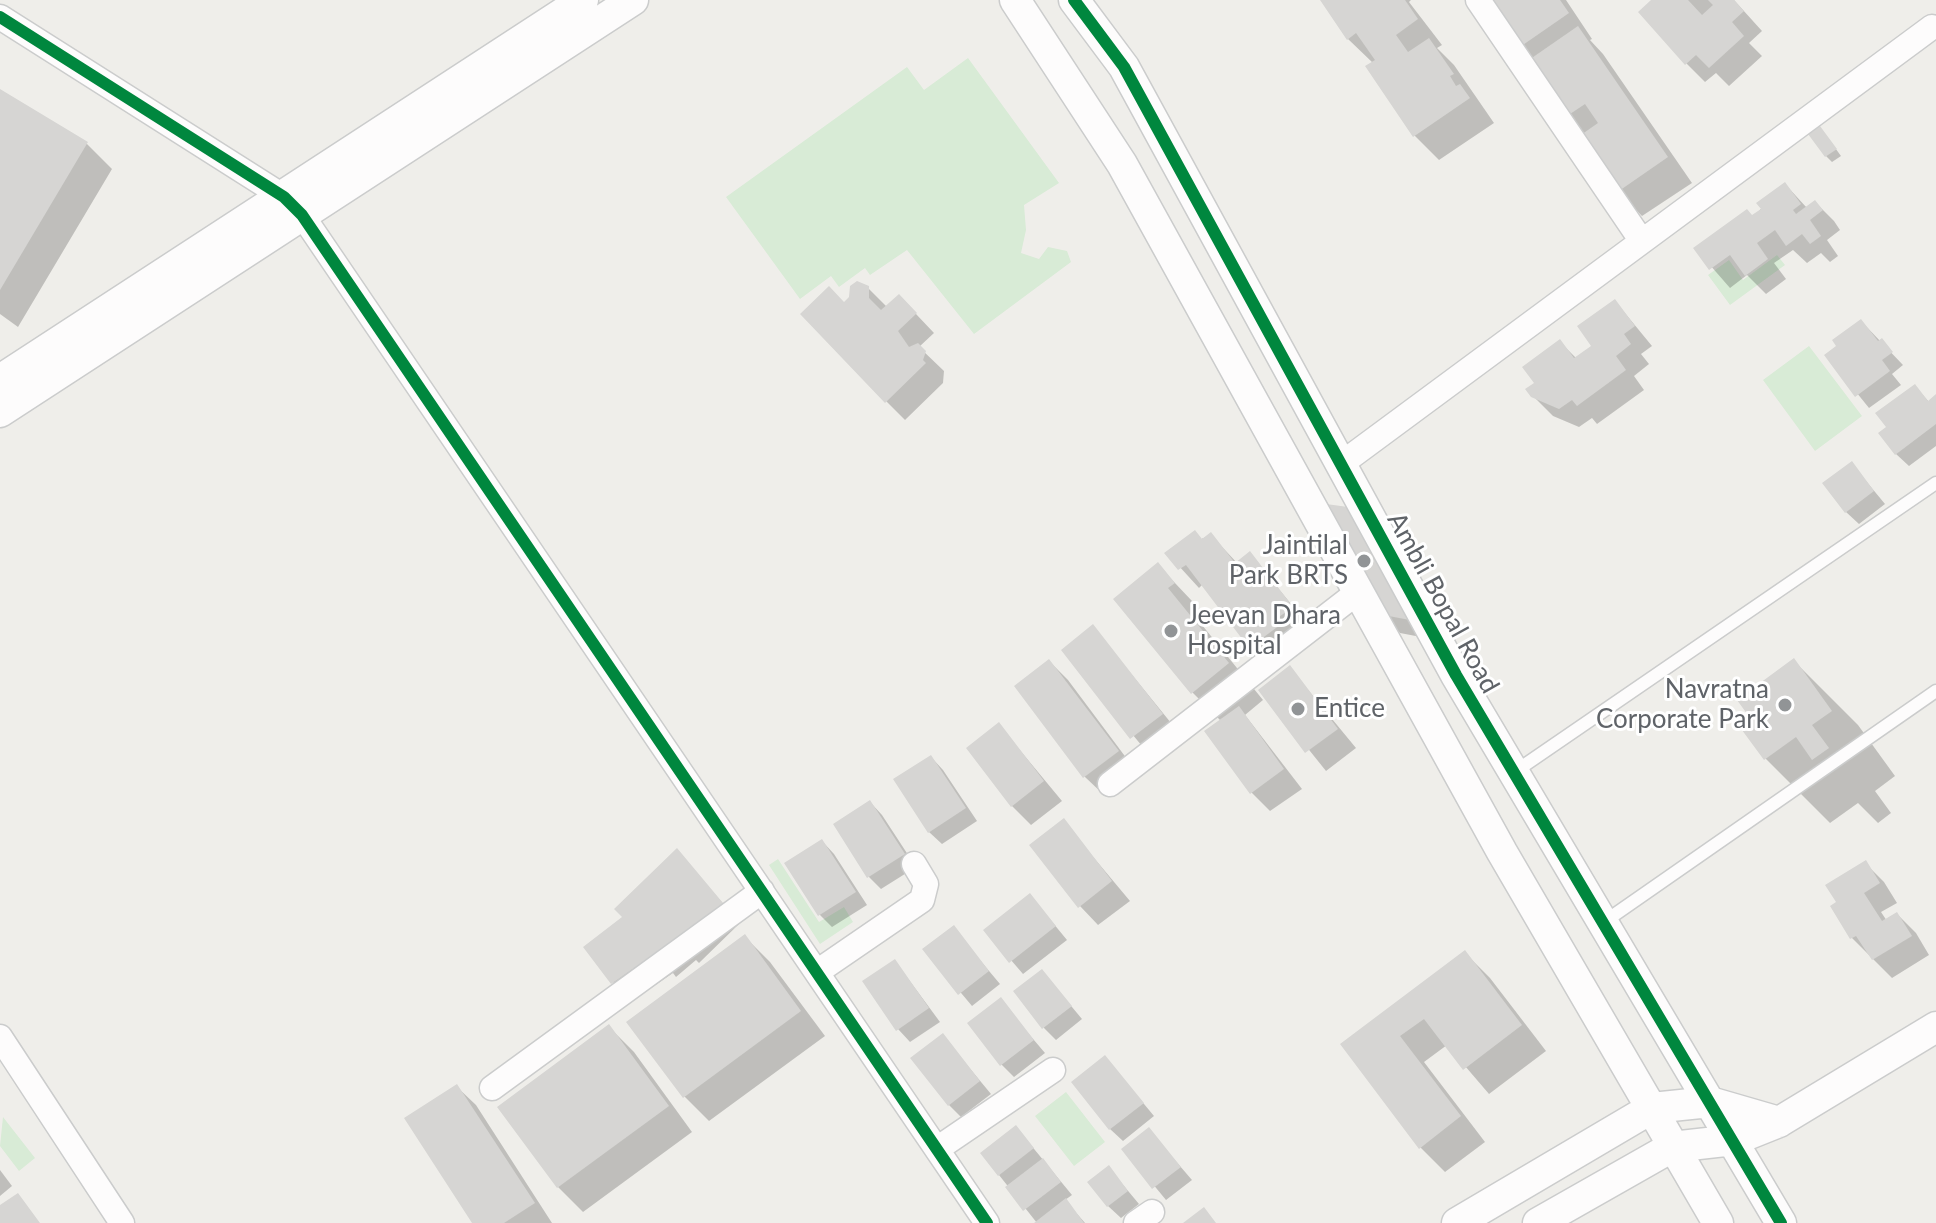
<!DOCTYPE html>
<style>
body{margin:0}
canvas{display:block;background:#efeeea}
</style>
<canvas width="1936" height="1223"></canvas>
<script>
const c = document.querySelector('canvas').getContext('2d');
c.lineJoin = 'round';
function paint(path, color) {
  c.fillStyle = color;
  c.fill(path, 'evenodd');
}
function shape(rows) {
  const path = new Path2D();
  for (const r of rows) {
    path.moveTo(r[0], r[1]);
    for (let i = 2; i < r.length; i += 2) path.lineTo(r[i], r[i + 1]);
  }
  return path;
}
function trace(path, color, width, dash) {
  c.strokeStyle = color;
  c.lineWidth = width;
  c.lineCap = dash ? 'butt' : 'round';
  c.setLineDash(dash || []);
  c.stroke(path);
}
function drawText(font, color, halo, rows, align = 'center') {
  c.font = font + ' Lato,sans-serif';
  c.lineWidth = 6;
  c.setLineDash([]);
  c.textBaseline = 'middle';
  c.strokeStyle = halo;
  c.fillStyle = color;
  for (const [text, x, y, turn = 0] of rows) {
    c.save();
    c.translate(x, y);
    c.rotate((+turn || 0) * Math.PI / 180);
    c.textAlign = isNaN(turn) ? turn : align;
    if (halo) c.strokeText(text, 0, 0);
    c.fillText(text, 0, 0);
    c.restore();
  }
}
paint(shape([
 [968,58,1059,183,1024,205,1026,230,1021,253,1039,259,1048,247,1067,251,1071,262,974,334,907,250,870,275,865,268,839,287,831,276,800,299,726,197,907,67,924,90],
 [1777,255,1785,265,1730,305,1708,275,1729,260,1743,280],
 [1809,346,1862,416,1815,451,1763,380],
 [778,859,819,922,844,907,853,922,820,944,769,865],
 [1066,1092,1105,1142,1074,1166,1035,1116],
 [3,1117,35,1158,19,1171,0,1146]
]), '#d8ebd6');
paint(shape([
 [1324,0,1411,0,1409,2,1442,45,1437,48,1454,65,1494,123,1439,160,1414,135,1373,63,1348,39],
 [1485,0,1566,0,1592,39,1590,40,1603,54,1692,183,1642,216,1617,191],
 [1654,0,1734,0,1762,31,1749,43,1762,56,1729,86,1716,73,1705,82,1686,63],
 [0,91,87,144,112,169,18,327,0,314],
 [1825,134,1841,156,1832,162,1826,156],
 [1785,184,1807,208,1815,202,1834,221,1840,230,1827,240,1838,256,1830,262,1821,253,1807,263,1793,250,1774,263,1786,279,1766,294,1747,275,1730,288,1696,249,1753,217],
 [868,288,887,307,899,296,934,333,919,347,944,371,943,383,905,420,886,401,845,304],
 [1615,301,1652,346,1641,354,1649,364,1634,376,1644,390,1597,424,1592,418,1579,427,1553,416,1533,396,1560,342,1577,359,1594,346],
 [1861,321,1903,365,1892,374,1901,385,1869,408,1827,356],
 [1915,386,1929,402,1936,397,1936,446,1909,466,1896,454,1888,428],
 [1852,464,1885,504,1859,524,1846,512],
 [1322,505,1426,638,1400,633,1380,613],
 [1211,535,1238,564,1250,554,1310,627,1270,665,1203,584,1199,588,1167,553],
 [1158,565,1209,619,1202,625,1263,700,1245,715,1302,789,1270,811,1251,792,1221,721,1193,693,1116,599],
 [1093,627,1180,734,1151,757,1063,650],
 [1049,661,1068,680,1136,771,1104,795,1085,777,1016,686],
 [1794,661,1858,725,1895,776,1875,791,1891,813,1878,823,1858,803,1830,823,1766,759,1742,726,1753,719],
 [1290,668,1356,748,1326,771,1261,690],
 [999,725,1062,801,1031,825,1012,806],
 [931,757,943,770,977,821,942,844,929,832],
 [870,802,882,815,916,867,881,889,869,877],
 [1063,821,1130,901,1098,925,1080,906],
 [822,841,834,854,867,905,832,927,820,915,787,864],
 [677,851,740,923,699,963,696,960,676,977,673,973,632,1001,613,982,625,917],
 [1865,863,1884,882,1897,903,1881,912,1887,921,1897,914,1916,933,1929,955,1892,978,1852,938,1833,907],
 [1030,895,1067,940,1023,974,985,930],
 [953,928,1000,984,972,1006,925,950],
 [745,937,770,962,825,1036,709,1121,684,1096],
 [1465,953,1490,978,1546,1051,1489,1094,1447,1045,1424,1062,1485,1142,1445,1172,1420,1147,1343,1045],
 [895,961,940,1022,910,1042,898,1029],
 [1042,971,1082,1019,1056,1040,1044,1028],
 [1000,1000,1045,1053,1014,1077,1001,1064],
 [609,1027,634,1052,692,1132,583,1212,558,1187],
 [943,1036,991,1094,961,1117,949,1105],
 [1105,1057,1154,1116,1123,1141,1110,1129],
 [457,1087,476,1105,552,1223,474,1223],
 [1016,1127,1072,1195,1065,1200,1085,1223,1037,1223,999,1175],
 [1149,1130,1192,1180,1166,1200,1124,1149],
 [1109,1168,1139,1204,1121,1218,1108,1206],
 [0,1170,12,1186,0,1196]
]), '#0003');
paint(shape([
 [1320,0,1405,0,1418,19,1396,35,1408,52,1429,38,1454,74,1450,76,1456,86,1460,84,1470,98,1413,137,1365,66,1375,60,1356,33,1347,40],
 [1483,0,1560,0,1569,13,1517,49],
 [1651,0,1688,0,1702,15,1713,5,1708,0,1734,0,1744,11,1732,22,1744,36,1709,68,1696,55,1685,65,1638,12],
 [1578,26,1668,157,1616,193,1578,137,1598,123,1585,104,1564,118,1526,62],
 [0,89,88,142,0,290],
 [1820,126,1837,149,1825,157,1808,134],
 [1785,182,1801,204,1793,210,1796,214,1815,200,1823,210,1810,220,1821,236,1810,244,1802,234,1786,246,1775,230,1757,243,1768,259,1745,276,1730,255,1709,270,1693,248,1747,209,1752,215,1761,209,1756,203],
 [857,281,869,286,869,298,881,310,899,294,917,313,898,331,909,347,918,343,926,351,923,360,926,363,885,403,800,314,829,286,844,302,849,297,850,286],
 [1615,299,1635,326,1624,334,1631,344,1616,356,1626,370,1577,406,1572,400,1559,409,1531,397,1525,389,1534,383,1522,367,1560,339,1574,358,1591,346,1577,326],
 [1861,319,1878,341,1882,338,1893,352,1882,360,1890,371,1855,397,1824,355,1836,346,1832,340],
 [1915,384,1928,401,1936,394,1936,424,1895,455,1878,433,1886,427,1875,413],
 [1852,461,1874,491,1845,513,1822,483],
 [1319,503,1348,507,1410,620,1378,614],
 [1195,530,1202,539,1211,532,1235,563,1250,551,1293,607,1276,619,1280,625,1249,648,1186,565,1178,570,1164,553],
 [1158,562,1175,583,1168,588,1229,663,1191,694,1113,599],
 [1093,624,1163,714,1130,739,1061,650],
 [1794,658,1832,711,1812,725,1829,748,1812,760,1796,737,1764,760,1739,726,1750,718,1737,700],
 [1049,659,1119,751,1083,778,1014,686],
 [1290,665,1338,729,1305,753,1258,690],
 [1239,706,1284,769,1250,794,1204,731],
 [999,722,1044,781,1011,807,966,748],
 [931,755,966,808,928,833,893,779],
 [870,800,905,854,867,878,833,824],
 [1064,818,1112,881,1078,908,1029,845],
 [822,839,856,892,818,916,784,863],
 [677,848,723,903,679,945,656,959,653,955,611,984,583,947,622,917,614,909],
 [1866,860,1880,883,1864,893,1882,921,1897,912,1912,936,1872,960,1856,936,1850,939,1830,906,1836,902,1825,885],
 [1030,893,1056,926,1009,963,983,930],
 [954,925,989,971,958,995,922,949],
 [745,934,801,1011,683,1098,626,1022],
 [1465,950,1522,1025,1463,1070,1424,1019,1400,1036,1461,1116,1419,1149,1340,1044],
 [895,959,929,1008,896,1031,862,981],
 [1042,969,1072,1006,1042,1029,1013,991],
 [1001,997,1034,1040,1000,1066,967,1023],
 [609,1024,669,1106,557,1188,497,1107],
 [943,1033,980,1081,948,1106,910,1058],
 [1105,1055,1144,1103,1109,1130,1071,1082],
 [457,1084,535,1203,504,1223,472,1223,404,1118],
 [1016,1125,1034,1148,998,1176,980,1153],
 [1149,1127,1181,1167,1152,1189,1121,1149],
 [1043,1158,1061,1182,1023,1211,1005,1187],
 [1109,1165,1128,1191,1107,1207,1087,1182],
 [18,1193,40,1223,0,1223,0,1205],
 [1066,1198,1084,1223,1034,1223],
 [1204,1207,1216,1223,1183,1223]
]), '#d6d5d3');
const service = shape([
 [1513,773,1936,483],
 [1604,922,1936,691]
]);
const minor = shape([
 [1478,0,1641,240],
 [0,17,284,197,302,215,987,1223],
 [1341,464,1932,27],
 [1110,784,1358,592],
 [817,972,922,900,926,884,914,864],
 [0,1037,122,1223],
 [492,1088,762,891],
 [937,1149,1053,1070],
 [1136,1223,1152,1212]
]);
const tertiary = shape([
 [1015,0,1122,164,1502,852,1718,1223],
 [1074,0,1124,67,1456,675,1781,1223],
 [0,380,583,0],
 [0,412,633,0],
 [1457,1223,1652,1108,1710,1102,1779,1122],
 [1538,1223,1672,1147,1734,1140,1779,1122,1936,1027]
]);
trace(service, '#cbcccc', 15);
trace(minor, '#cbcccc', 27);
trace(tertiary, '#cbcccc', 33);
trace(service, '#fdfcfc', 12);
trace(minor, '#fdfcfc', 24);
trace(tertiary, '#fdfcfc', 30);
trace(shape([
 [1074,0,1124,67,1456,675,1781,1223],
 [0,17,284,197,302,215,987,1223]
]), '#00873e', 12);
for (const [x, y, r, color] of [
 [1364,561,8,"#919496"],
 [1171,631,8,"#919496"],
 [1785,705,8,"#919496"],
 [1298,709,8,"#919496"]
]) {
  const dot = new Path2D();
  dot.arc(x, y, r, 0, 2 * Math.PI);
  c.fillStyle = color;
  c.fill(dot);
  trace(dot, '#fff', 3);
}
drawText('26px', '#5f6368', '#fff', [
 ["Jaintilal",1348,546],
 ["Park BRTS",1348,576],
 ["Jeevan Dhara",1187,616,"left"],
 ["Hospital",1187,646,"left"],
 ["Navratna",1769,690],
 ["Corporate Park",1769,720],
 ["Entice",1314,709,"left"]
], 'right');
drawText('26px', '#5f6368', '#fff', [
 ["Ambli Bopal Road",1443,603,61]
]);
</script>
